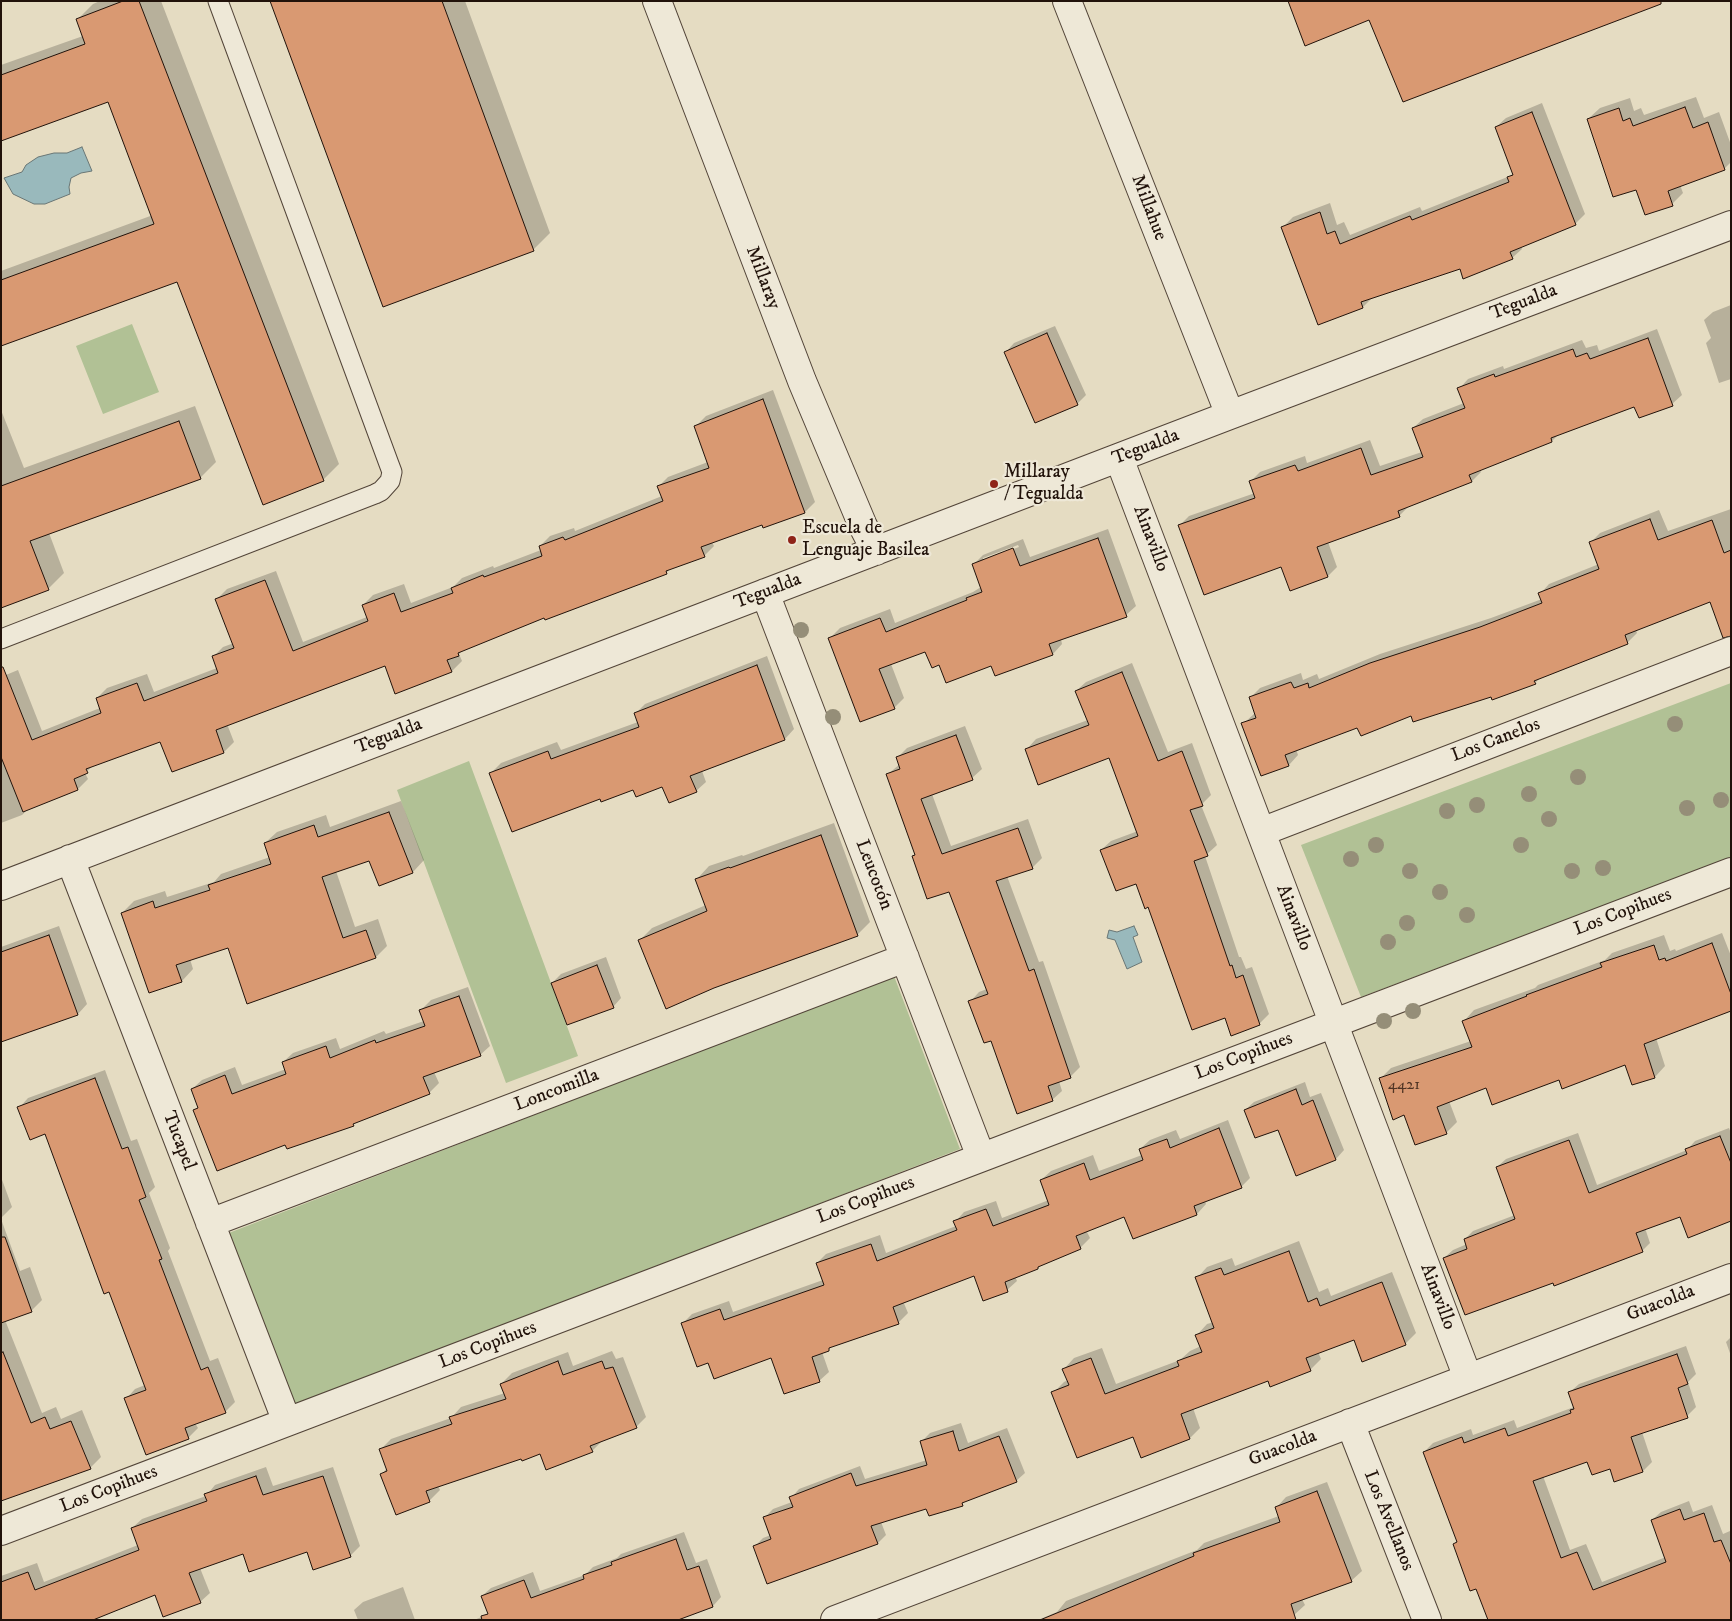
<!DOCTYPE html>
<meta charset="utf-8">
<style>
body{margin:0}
#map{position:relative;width:1732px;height:1621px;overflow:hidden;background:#e5dcc2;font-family:"IM FELL DW Pica",serif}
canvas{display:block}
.frame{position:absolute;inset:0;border:2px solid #21120a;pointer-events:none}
</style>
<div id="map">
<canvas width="1732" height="1621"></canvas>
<div class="frame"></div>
</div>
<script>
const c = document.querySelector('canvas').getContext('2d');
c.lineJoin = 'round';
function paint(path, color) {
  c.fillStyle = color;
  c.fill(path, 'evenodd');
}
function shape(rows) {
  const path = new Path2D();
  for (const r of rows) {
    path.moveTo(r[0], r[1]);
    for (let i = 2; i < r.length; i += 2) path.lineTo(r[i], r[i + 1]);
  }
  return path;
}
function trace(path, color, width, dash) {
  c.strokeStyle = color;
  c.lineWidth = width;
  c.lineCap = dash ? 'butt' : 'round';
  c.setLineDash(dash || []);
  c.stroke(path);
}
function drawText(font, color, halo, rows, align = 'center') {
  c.font = font + ' "IM FELL DW Pica",serif';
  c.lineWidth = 4.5;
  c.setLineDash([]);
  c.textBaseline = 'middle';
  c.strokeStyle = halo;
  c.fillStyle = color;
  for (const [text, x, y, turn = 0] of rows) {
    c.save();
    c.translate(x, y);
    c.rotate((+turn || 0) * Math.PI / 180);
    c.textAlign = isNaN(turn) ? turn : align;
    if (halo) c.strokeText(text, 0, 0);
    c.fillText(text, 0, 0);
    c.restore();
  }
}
paint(shape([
 [132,324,159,392,103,414,76,346],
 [1731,683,1731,858,1361,997,1301,845],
 [469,761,578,1056,506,1083,397,790],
 [894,976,960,1149,287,1410,221,1236]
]), '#b1c195');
const water = shape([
 [82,147,92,171,81,173,71,178,69,187,70,194,45,204,34,204,13,194,4,178,22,172,26,165,38,157,54,153,67,153,82,147],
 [1134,926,1138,935,1133,937,1142,962,1127,969,1115,940,1107,938,1109,930,1117,932,1134,926]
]);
paint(water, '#99b9bc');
trace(water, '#697675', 1);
paint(shape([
 [100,1,161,1,339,464,323,480,178,280,1,345,1,271,153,215,108,100,1,139,1,65,83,36,77,20,93,4],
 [271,1,465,1,550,233,533,250],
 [1696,97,1704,118,1719,112,1731,145,1731,162,1724,169,1680,185,1683,193,1672,204,1637,188,1588,119,1600,108,1630,98,1634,111,1641,108,1644,115],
 [1542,103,1585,214,1575,224,1521,246,1522,249,1512,258,1460,268,1372,298,1363,307,1283,227,1293,217,1330,203,1337,225,1344,222,1350,235,1420,207,1422,211,1510,176,1514,173,1496,127,1506,118],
 [1731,305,1731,379,1719,383,1706,343,1711,338,1704,320,1713,312],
 [1055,326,1086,395,1077,404,1006,352,1014,343],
 [1657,329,1682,395,1672,404,1635,405,1559,434,1552,441,1480,469,1481,472,1472,481,1409,506,1399,516,1328,542,1337,567,1328,576,1291,589,1281,565,1180,525,1189,516,1255,493,1251,481,1260,472,1305,456,1307,463,1370,440,1380,466,1422,452,1413,428,1423,419,1464,403,1459,389,1468,379,1503,366,1504,369,1582,340,1586,348,1597,345,1599,351],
 [773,390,815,502,805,512,764,527,763,523,712,542,714,546,704,556,671,568,666,573,544,616,464,649,459,654,462,661,452,671,385,664,227,724,234,742,224,752,172,770,161,740,95,764,85,773,88,779,78,789,29,808,22,815,1,823,1,677,18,670,42,731,100,708,97,698,107,688,147,674,154,692,217,668,213,657,223,647,234,643,217,599,227,589,276,571,303,642,367,617,363,605,373,595,404,584,411,603,453,587,462,578,493,566,494,568,541,550,540,546,550,536,574,528,575,531,662,496,658,487,668,477,708,462,696,426,706,416],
 [195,406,216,462,200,478,49,533,64,573,48,589,1,607,1,410,24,468],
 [1731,509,1731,607,1710,600,1636,630,1637,633,1627,643,1541,677,1535,683,1358,727,1296,749,1298,755,1289,765,1262,775,1243,724,1255,713,1250,698,1260,688,1301,673,1303,680,1317,674,1319,679,1380,654,1491,618,1542,599,1540,594,1549,584,1599,564,1591,542,1600,533,1659,510,1668,531],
 [1108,529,1136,606,1126,615,1061,639,1062,644,1053,654,996,674,992,664,926,651,891,664,904,698,894,708,830,638,840,628,890,609,895,623,973,592,981,587,973,565,983,555,1023,539,1030,557],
 [1018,545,1019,547,983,561,983,558],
 [767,656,794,729,785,739,702,771,706,782,696,791,663,786,634,789,600,797,491,773,501,763,557,742,561,750,638,722,635,714,645,704],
 [1132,663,1168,752,1192,743,1211,795,1201,805,1217,845,1205,856,1239,957,1241,957,1246,969,1252,967,1269,1014,1259,1024,1225,1017,1149,906,1137,882,1101,850,1111,841,1138,831,1110,756,1027,749,1036,739,1088,720,1076,691,1086,682],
 [965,726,982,769,972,778,932,794,951,846,1028,819,1042,858,1032,868,1007,876,1039,962,1043,961,1080,1067,1070,1077,1059,1081,1062,1091,1052,1100,991,1039,970,1002,979,992,987,989,950,891,913,857,916,854,887,775,900,764,897,758,907,748],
 [401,801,424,860,413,872,380,885,370,860,336,871,355,927,378,919,387,946,376,957,228,946,190,959,193,969,182,981,150,992,122,913,134,901,165,891,167,897,214,882,221,874,270,857,265,843,277,832,326,815,330,827],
 [834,823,870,922,857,935,639,941,652,928,706,905,697,879,709,866,742,855,743,856],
 [59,926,87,1004,78,1014,1,1041,1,947],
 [1722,933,1731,956,1731,1010,1656,1038,1665,1066,1655,1077,1633,1084,1626,1063,1560,1079,1486,1086,1449,1101,1457,1122,1446,1133,1405,1113,1380,1079,1391,1068,1471,1041,1464,1021,1474,1010,1535,988,1538,985,1605,960,1612,953,1664,935,1670,951,1675,949,1676,951],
 [606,957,621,998,613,1007,552,983,561,974],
 [468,987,490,1046,480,1055,434,1072,439,1083,429,1093,357,1121,353,1125,286,1143,195,1111,199,1106,192,1089,202,1080,235,1067,242,1085,286,1069,283,1062,293,1053,336,1038,340,1049,384,1031,386,1034,424,1021,421,1010,431,1000],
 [105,1070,131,1141,137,1139,155,1187,149,1193,170,1248,168,1251,210,1361,218,1358,235,1402,225,1412,195,1423,198,1428,188,1438,126,1399,135,1389,145,1385,110,1291,46,1132,19,1108,28,1098],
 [1305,1082,1310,1097,1321,1093,1344,1150,1336,1159,1245,1110,1254,1102],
 [1228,1120,1250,1178,1241,1187,1205,1201,1206,1204,1197,1214,1133,1238,1125,1216,1086,1230,1090,1238,1080,1248,1041,1264,1038,1268,1015,1276,1017,1281,1007,1290,975,1274,903,1301,908,1313,898,1323,832,1346,829,1349,822,1352,829,1372,819,1381,772,1357,709,1362,682,1324,692,1314,729,1301,733,1312,823,1280,817,1263,826,1254,880,1235,886,1253,956,1226,955,1222,964,1212,996,1201,1002,1218,1049,1200,1041,1180,1051,1171,1093,1155,1099,1171,1142,1155,1140,1149,1150,1140,1176,1130,1180,1139],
 [1729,1128,1731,1133,1731,1220,1681,1216,1645,1228,1650,1243,1642,1251,1553,1281,1444,1258,1453,1250,1467,1244,1465,1239,1473,1231,1515,1215,1497,1167,1506,1159,1578,1133,1597,1185,1687,1150,1695,1141],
 [1,1177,12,1207,1,1218],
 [1,1219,20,1271,30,1267,42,1300,31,1311,5,1320,42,1413,56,1407,61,1419,82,1410,101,1457,90,1468,1,1500],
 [1299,1241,1319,1292,1328,1288,1331,1296,1392,1272,1416,1333,1405,1344,1355,1339,1318,1352,1321,1359,1310,1370,1269,1379,1193,1408,1200,1428,1190,1438,1134,1435,1053,1393,1064,1382,1068,1380,1064,1369,1074,1358,1102,1348,1116,1384,1180,1360,1190,1351,1201,1346,1197,1335,1207,1324,1214,1322,1197,1278,1207,1267,1232,1258,1235,1266],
 [1731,1337,1731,1356,1726,1342],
 [1686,1346,1696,1374,1688,1382,1696,1407,1687,1416,1642,1432,1652,1462,1643,1471,1611,1467,1588,1460,1543,1476,1570,1550,1586,1544,1602,1582,1666,1557,1652,1520,1661,1512,1689,1501,1693,1512,1712,1505,1723,1534,1730,1531,1731,1533,1731,1620,1477,1588,1454,1544,1458,1540,1424,1452,1433,1443,1471,1429,1473,1435,1514,1420,1517,1428,1574,1407,1570,1392,1579,1384],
 [612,1351,616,1359,623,1357,646,1417,636,1427,603,1440,592,1451,541,1452,438,1486,440,1490,429,1501,382,1474,387,1468,380,1450,391,1439,451,1418,461,1407,505,1393,501,1384,512,1373,568,1352,573,1366],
 [961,1423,968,1443,1007,1428,1025,1473,1016,1481,967,1500,962,1504,927,1507,881,1522,886,1535,878,1543,754,1547,763,1538,771,1535,764,1518,773,1509,792,1502,791,1498,799,1489,860,1466,865,1479,927,1460,921,1442,930,1433],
 [266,1467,273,1486,333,1467,360,1546,350,1556,307,1550,243,1552,200,1568,210,1593,200,1602,156,1594,1,1620,1,1576,37,1563,44,1582,138,1545,132,1528,142,1519,206,1496,215,1485],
 [1327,1482,1362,1571,1351,1581,1302,1599,1305,1605,1294,1615,1281,1620,1038,1620,1057,1612,1066,1601,1197,1550,1204,1543,1279,1516,1276,1508,1286,1497],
 [684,1532,696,1563,707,1559,721,1597,713,1606,675,1620,474,1620,489,1614,482,1596,491,1588,533,1572,540,1591,585,1575,593,1567,617,1558,621,1554],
 [403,1587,415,1620,358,1620,354,1610,363,1602]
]), '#0003');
const building = shape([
 [123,1,139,1,324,481,263,505,177,282,1,346,1,280,154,224,108,102,1,141,1,75,85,44,76,19,123,1],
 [270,1,442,1,534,251,383,307,270,1],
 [1288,1,1661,1,1661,4,1403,102,1369,20,1305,46,1288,1],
 [1685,107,1693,128,1708,122,1725,170,1668,191,1673,206,1645,215,1636,190,1613,197,1587,119,1619,108,1623,121,1630,118,1633,126,1685,107],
 [1532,112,1576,225,1510,252,1513,259,1463,279,1460,269,1361,302,1363,308,1318,325,1281,227,1320,212,1327,234,1335,231,1340,244,1410,216,1412,220,1509,182,1507,177,1513,175,1495,127,1532,112],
 [1047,333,1078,405,1035,423,1004,352,1047,333],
 [1648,338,1673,406,1639,418,1634,407,1551,438,1552,442,1469,475,1472,482,1398,511,1400,517,1317,547,1328,577,1290,591,1281,567,1204,595,1178,525,1255,498,1249,481,1295,465,1298,471,1361,448,1371,475,1423,457,1412,428,1465,408,1457,388,1494,374,1495,377,1573,349,1576,357,1587,353,1590,359,1648,338],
 [763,399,805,513,763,528,762,525,701,547,705,557,666,571,667,574,545,620,544,618,458,653,459,656,447,660,452,672,395,694,385,666,216,730,224,753,172,772,160,742,86,769,88,773,74,779,78,790,23,812,1,757,1,667,3,667,32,740,101,713,96,698,137,683,144,701,218,673,212,656,234,648,215,599,265,580,293,651,368,621,362,605,394,593,401,612,453,593,451,588,483,575,484,577,542,556,539,546,563,537,565,540,663,501,657,486,709,468,694,426,763,399],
 [179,421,201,479,30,541,49,590,1,608,1,486,179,421],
 [1650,519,1658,540,1712,520,1724,553,1731,550,1731,636,1723,638,1710,602,1625,635,1628,644,1534,681,1536,684,1492,700,1491,697,1413,722,1411,716,1361,736,1357,728,1285,755,1289,766,1261,776,1241,723,1256,718,1249,697,1291,682,1294,688,1308,683,1309,688,1370,663,1480,627,1542,603,1538,593,1599,569,1589,542,1650,519],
 [1098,538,1127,617,1049,644,1053,655,995,676,991,666,946,683,939,665,932,668,925,652,879,669,895,709,860,722,828,638,880,618,886,632,967,600,966,598,982,592,972,564,1013,548,1020,566,1098,538],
 [757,665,785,740,690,776,697,792,669,803,662,787,636,797,633,790,601,802,600,799,512,832,489,773,548,751,551,759,639,727,634,713,757,665],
 [1122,672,1158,761,1182,751,1203,806,1190,810,1208,856,1194,861,1230,966,1232,965,1236,978,1243,975,1260,1025,1231,1036,1225,1018,1192,1030,1148,907,1145,909,1136,884,1116,891,1100,850,1138,836,1109,758,1038,785,1025,749,1089,725,1075,691,1122,672],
 [956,735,973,780,921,799,942,854,1018,828,1033,869,996,881,1029,971,1034,969,1071,1078,1048,1086,1053,1101,1017,1114,991,1041,984,1043,968,1001,988,994,949,892,927,899,912,856,915,855,886,774,900,769,896,757,956,735],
 [389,812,413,873,379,886,369,861,322,877,343,938,366,930,376,958,247,1004,228,948,176,965,182,982,149,993,121,913,153,901,155,908,210,890,208,885,271,864,264,843,314,825,318,837,389,812],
 [821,835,858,936,714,988,666,1009,638,940,707,911,695,879,729,867,730,868,821,835],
 [49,935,78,1015,1,1042,1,952,49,935],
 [1712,943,1731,994,1731,1011,1644,1044,1655,1078,1632,1085,1625,1065,1562,1089,1559,1080,1492,1105,1486,1088,1437,1107,1447,1134,1415,1145,1404,1115,1393,1120,1379,1078,1472,1047,1462,1021,1527,996,1526,995,1602,967,1600,963,1654,945,1659,960,1665,958,1666,961,1712,943],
 [597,965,614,1008,567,1025,551,983,597,965],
 [459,996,481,1056,423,1077,430,1094,353,1124,354,1126,287,1149,285,1145,217,1171,193,1110,198,1108,191,1089,225,1075,232,1094,286,1074,282,1062,326,1046,330,1058,375,1040,376,1043,425,1026,419,1010,459,996],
 [95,1078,122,1149,128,1147,146,1197,139,1200,162,1259,159,1260,201,1370,208,1367,226,1413,185,1428,189,1439,146,1455,124,1398,146,1390,109,1292,104,1294,45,1134,30,1140,17,1107,95,1078],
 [1296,1089,1302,1105,1313,1100,1336,1160,1296,1176,1278,1130,1255,1138,1244,1110,1296,1089],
 [1219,1128,1242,1188,1194,1206,1197,1215,1133,1239,1124,1217,1076,1236,1081,1249,1038,1267,1038,1269,1005,1282,1008,1292,983,1301,974,1276,893,1307,899,1324,829,1348,829,1351,812,1357,820,1382,784,1394,771,1358,714,1379,708,1363,697,1367,681,1323,720,1309,724,1320,824,1285,816,1263,871,1244,877,1261,957,1230,953,1221,986,1209,993,1226,1049,1205,1040,1180,1084,1163,1090,1180,1143,1160,1139,1149,1167,1139,1170,1148,1219,1128],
 [1720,1136,1731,1163,1731,1221,1688,1238,1680,1217,1636,1233,1643,1252,1554,1286,1553,1283,1465,1315,1443,1258,1467,1249,1464,1239,1515,1219,1496,1167,1569,1140,1589,1193,1687,1154,1685,1149,1720,1136],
 [1,1237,5,1237,32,1312,1,1323,1,1237],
 [1289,1251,1308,1302,1317,1298,1320,1306,1382,1282,1406,1345,1362,1362,1354,1340,1306,1358,1311,1371,1270,1387,1268,1381,1181,1414,1190,1439,1141,1458,1133,1437,1077,1458,1051,1392,1069,1385,1062,1369,1091,1358,1105,1394,1179,1366,1177,1361,1202,1352,1195,1335,1214,1328,1195,1277,1221,1268,1224,1275,1289,1251],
 [3,1352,31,1423,45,1417,50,1429,71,1421,91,1469,1,1501,1,1353,3,1352],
 [1677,1354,1688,1384,1678,1388,1688,1418,1631,1437,1643,1472,1614,1482,1610,1469,1592,1475,1587,1462,1533,1481,1561,1558,1577,1552,1593,1590,1666,1562,1651,1520,1680,1509,1684,1520,1704,1513,1714,1542,1721,1540,1731,1564,1731,1620,1488,1620,1476,1589,1470,1591,1453,1544,1457,1542,1423,1452,1462,1437,1464,1443,1505,1428,1508,1436,1571,1413,1570,1410,1574,1409,1568,1392,1677,1354],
 [558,1361,563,1375,602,1361,605,1369,613,1367,637,1428,590,1446,593,1452,546,1470,540,1454,522,1461,521,1459,426,1491,430,1502,396,1515,380,1474,387,1471,379,1449,452,1424,449,1417,506,1399,500,1384,558,1361],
 [953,1431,959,1451,999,1436,1017,1482,962,1503,963,1506,929,1516,926,1509,871,1526,878,1544,767,1584,753,1546,771,1539,763,1517,793,1507,789,1497,851,1473,856,1486,927,1465,920,1441,953,1431],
 [256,1476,263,1495,323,1476,351,1557,313,1570,307,1552,249,1572,243,1554,189,1573,201,1603,163,1617,155,1595,93,1620,1,1620,1,1582,28,1572,35,1590,139,1550,131,1528,207,1501,204,1494,256,1476],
 [1317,1491,1352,1582,1291,1604,1296,1620,1040,1620,1194,1556,1193,1553,1280,1522,1275,1507,1317,1491],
 [676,1539,687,1570,699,1566,713,1607,678,1620,482,1620,481,1616,488,1614,481,1596,524,1580,531,1598,584,1579,583,1575,612,1565,611,1562,676,1539]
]);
paint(building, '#d99972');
trace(building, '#21120a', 1);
const lane = shape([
 [1,639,375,494,381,491,390,481,392,472,389,464,218,1]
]);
const street = shape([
 [657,1,802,381,863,526,876,551],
 [1067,1,1230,415],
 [1119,458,1468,1378],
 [765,593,981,1157],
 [1261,832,1731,651],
 [70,859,287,1422],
 [1,886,1230,415,1731,225],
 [210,1223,905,958],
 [1350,1423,1427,1620],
 [1,1531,1731,872],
 [835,1620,1731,1278]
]);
trace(lane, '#524438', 21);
trace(street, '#524438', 30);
trace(lane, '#eee8d7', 19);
trace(street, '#eee8d7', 28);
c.fillStyle = '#958e78';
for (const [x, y] of [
 [801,630],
 [833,717],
 [1675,724],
 [1578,777],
 [1529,794],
 [1721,800],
 [1477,805],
 [1687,808],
 [1447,811],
 [1549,819],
 [1376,845],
 [1521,845],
 [1351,859],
 [1603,868],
 [1410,871],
 [1572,871],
 [1440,892],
 [1467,915],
 [1407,923],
 [1388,942],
 [1413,1011],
 [1384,1021]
]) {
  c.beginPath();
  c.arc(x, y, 8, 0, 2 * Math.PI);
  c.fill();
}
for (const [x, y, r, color] of [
 [994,484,5,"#8f2418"],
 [792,540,5,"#8f2418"]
]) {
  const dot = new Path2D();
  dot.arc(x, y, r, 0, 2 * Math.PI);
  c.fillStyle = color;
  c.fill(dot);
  trace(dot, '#eee8d7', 2);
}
drawText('16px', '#4f3424', null, [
 ["4421",1404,1086]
]);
drawText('19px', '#21120a', '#eee8d7', [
 ["Millahue",1148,208,69],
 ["Millaray",762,278,69],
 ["Tegualda",1524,303,-21],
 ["Tegualda",1146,448,-21],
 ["Ainavillo",1150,539,69],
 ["Tegualda",768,592,-21],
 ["Tegualda",389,737,-21],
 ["Los Canelos",1496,741,-21],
 ["Leucotón",873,875,69],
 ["Los Copihues",1623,913,-21],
 ["Ainavillo",1293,918,69],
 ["Los Copihues",1244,1057,-21],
 ["Loncomilla",557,1091,-21],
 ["Tucapel",178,1141,69],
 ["Los Copihues",866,1201,-21],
 ["Ainavillo",1437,1297,69],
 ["Guacolda",1661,1304,-21],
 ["Los Copihues",488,1346,-21],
 ["Guacolda",1283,1449,-21],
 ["Los Copihues",109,1490,-21],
 ["Los Avellanos",1388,1521,68]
]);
drawText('19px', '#21120a', '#eee8d7', [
 ["Millaray",1004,473],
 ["/ Tegualda",1004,495],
 ["Escuela de",802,529],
 ["Lenguaje Basilea",802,551]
], 'left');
</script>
